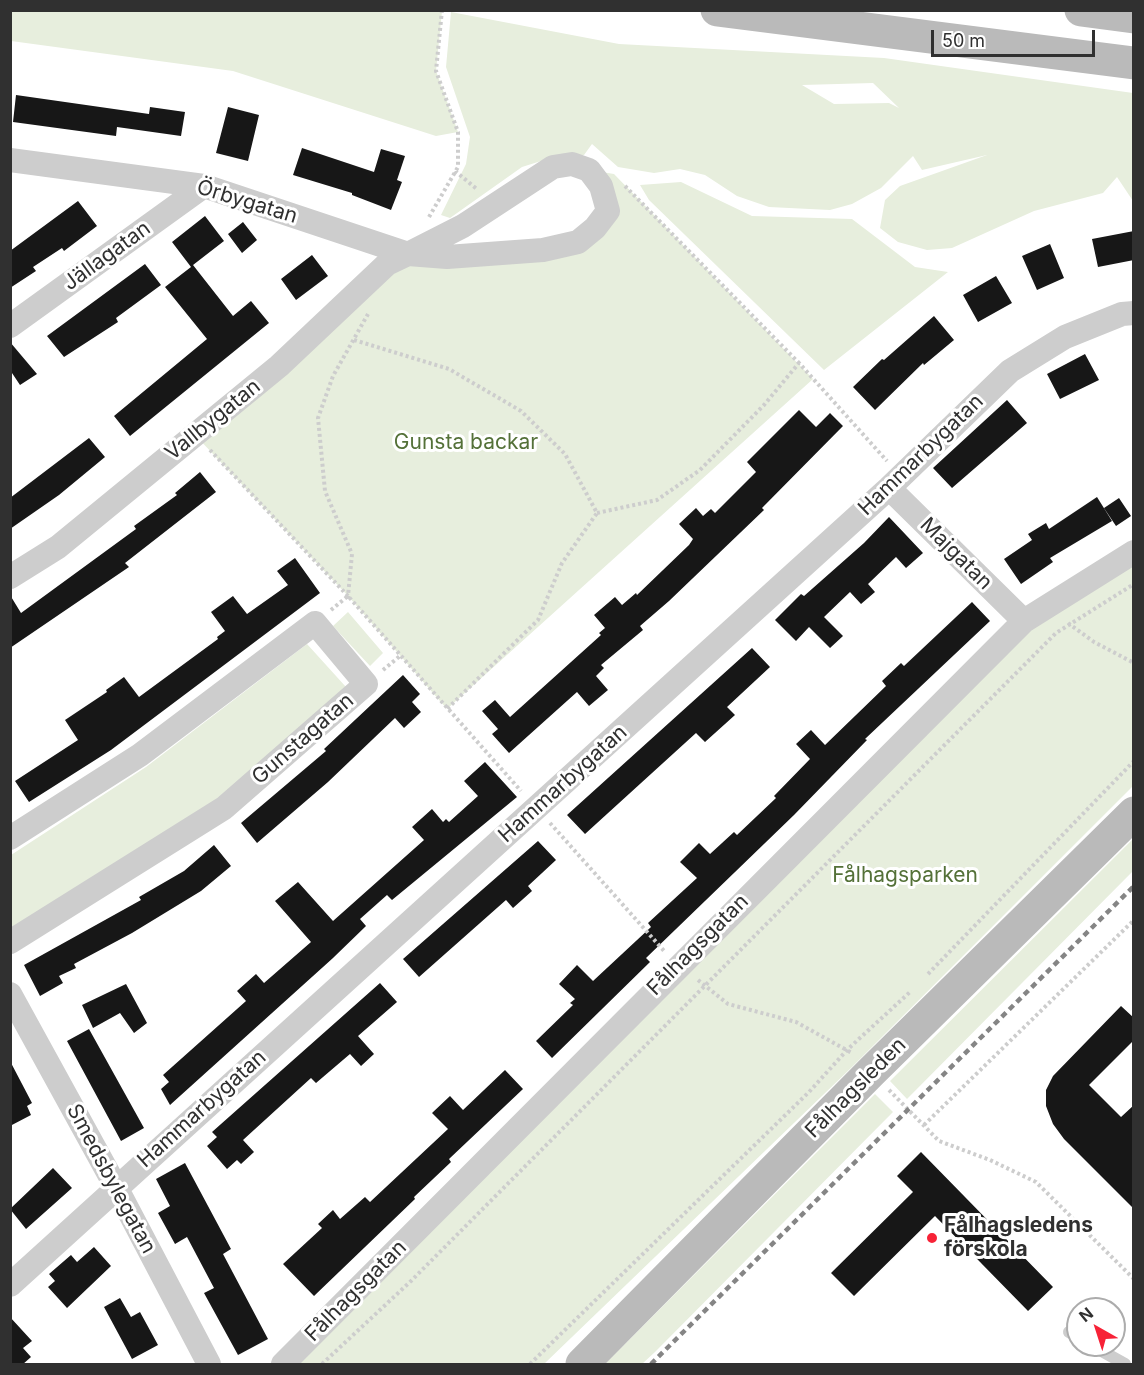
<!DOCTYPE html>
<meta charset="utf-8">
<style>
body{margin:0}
#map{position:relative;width:1144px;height:1375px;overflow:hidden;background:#fff;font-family:Inter,sans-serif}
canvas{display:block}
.frame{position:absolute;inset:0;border:12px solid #303030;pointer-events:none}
.north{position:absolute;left:1066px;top:1297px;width:60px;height:60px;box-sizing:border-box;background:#fff;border:2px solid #acacac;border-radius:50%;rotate:321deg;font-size:16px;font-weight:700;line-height:24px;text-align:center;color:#303030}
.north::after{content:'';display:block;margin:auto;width:21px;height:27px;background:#f72237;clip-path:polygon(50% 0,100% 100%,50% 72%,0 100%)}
.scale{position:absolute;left:931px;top:30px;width:164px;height:27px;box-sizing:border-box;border:3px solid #303030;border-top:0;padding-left:8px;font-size:18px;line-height:21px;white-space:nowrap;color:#303030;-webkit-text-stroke:4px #fff;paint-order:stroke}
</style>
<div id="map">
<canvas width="1144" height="1375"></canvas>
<div class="frame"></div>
<div class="north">N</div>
<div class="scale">50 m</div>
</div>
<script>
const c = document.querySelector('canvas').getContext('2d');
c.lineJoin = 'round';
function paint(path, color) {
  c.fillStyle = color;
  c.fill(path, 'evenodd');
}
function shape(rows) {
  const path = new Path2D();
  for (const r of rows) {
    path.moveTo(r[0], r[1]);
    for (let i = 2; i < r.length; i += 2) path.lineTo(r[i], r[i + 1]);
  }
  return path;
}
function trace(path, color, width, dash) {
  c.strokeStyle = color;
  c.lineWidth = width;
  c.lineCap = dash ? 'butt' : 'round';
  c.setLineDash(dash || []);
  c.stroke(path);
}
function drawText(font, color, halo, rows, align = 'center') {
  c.font = font + ' Inter,sans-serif';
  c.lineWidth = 6;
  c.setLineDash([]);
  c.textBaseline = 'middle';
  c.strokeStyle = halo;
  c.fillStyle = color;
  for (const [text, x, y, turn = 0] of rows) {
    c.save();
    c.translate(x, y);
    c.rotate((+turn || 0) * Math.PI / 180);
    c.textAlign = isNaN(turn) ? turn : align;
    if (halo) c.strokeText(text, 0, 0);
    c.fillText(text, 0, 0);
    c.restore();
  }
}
paint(shape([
 [11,10,442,11,436,71,458,132,436,136,233,71,11,41],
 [451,12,619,44,884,58,1133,93,1133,201,1117,177,1103,193,1034,211,952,248,927,250,898,242,880,228,885,200,900,186,987,155,922,170,913,156,881,188,852,204,830,210,769,207,737,196,705,175,680,169,654,173,618,167,592,144,584,155,560,155,522,167,450,218,441,215,466,164,470,137,446,67],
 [873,83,899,108,889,103,834,104,802,85],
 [589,170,614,174,813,379,447,709,348,596,195,435,387,264,543,250,608,211],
 [681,182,752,216,852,219,915,267,948,272,824,370,649,200,640,185],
 [1133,552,1133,786,850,1069,544,1364,283,1364,1024,621],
 [348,612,383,653,370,666,333,626],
 [307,644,346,687,218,800,11,931,11,855,146,767],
 [1133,839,1133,871,907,1099,890,1081],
 [875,1094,893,1112,655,1352,642,1364,605,1364]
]), '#e7eedd');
paint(shape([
 [16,95,149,114,150,107,185,112,181,136,117,127,116,136,13,122],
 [228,107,259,115,248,161,216,153],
 [302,148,374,172,381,149,405,156,397,180,402,182,391,210,352,195,352,193,293,175],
 [78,201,97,226,64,251,62,248,33,267,36,271,10,288,10,251],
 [205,216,224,241,193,265,233,316,251,301,269,323,130,436,114,416,207,339,165,287,191,267,172,242],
 [243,222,257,240,242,253,228,234],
 [1134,231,1134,260,1098,267,1092,239],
 [1050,244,1064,278,1037,290,1022,256],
 [312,255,328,276,296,300,281,279],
 [145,264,161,285,116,318,118,322,64,357,47,336],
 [996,276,1012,303,978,322,963,295],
 [934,316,954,340,924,365,923,363,875,410,853,387,882,359,884,360],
 [10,342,37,374,20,385,10,370],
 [1085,354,1099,380,1060,399,1047,374],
 [1007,400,1027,423,952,488,933,468],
 [799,410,816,427,830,413,843,426,762,508,764,510,669,601,640,626,643,630,601,665,604,668,596,676,608,690,589,706,577,692,509,753,492,734,498,729,482,711,495,700,510,717,601,635,599,633,605,628,594,615,615,597,622,605,636,593,637,595,689,545,693,539,679,524,696,508,703,516,711,509,715,513,756,472,747,462],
 [89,438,105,457,59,495,10,529,10,498],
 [200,472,216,492,125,563,129,567,10,648,10,595,21,613,136,529,134,526,177,495,175,493],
 [1097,497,1112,521,1050,558,1053,562,1021,584,1004,559,1032,540,1028,534,1046,523,1049,529],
 [1119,498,1131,516,1116,526,1104,508],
 [889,517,923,553,906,568,896,557,868,584,875,592,861,604,850,592,824,617,843,636,830,648,809,627,796,641,775,620,801,594,804,596,864,543],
 [295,558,320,593,111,750,29,802,15,781,78,740,65,720,107,692,106,690,124,677,139,697,218,639,217,637,225,631,211,612,233,596,247,614,288,585,277,571],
 [972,602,990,621,865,739,867,740,794,815,646,958,650,962,552,1058,536,1041,573,1005,570,1003,575,999,559,984,577,965,593,981,651,927,648,923,697,878,680,862,699,843,710,854,734,832,737,835,776,798,774,796,810,759,796,744,811,730,825,745,886,686,882,681,901,663,904,666],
 [752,648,770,667,727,707,735,715,705,742,696,733,585,834,567,815],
 [403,675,420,694,412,702,421,712,404,728,395,718,328,782,257,843,241,823,326,751,324,749],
 [485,762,517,797,392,900,387,895,360,919,366,926,333,958,170,1105,161,1089,169,1082,163,1075,246,1001,237,991,256,974,264,983,311,942,275,901,298,882,333,921,424,840,412,827,432,809,443,822,446,819,449,822,478,796,464,781],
 [538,841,556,860,528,886,532,891,513,908,506,900,419,977,403,959],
 [214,845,231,866,201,891,132,933,74,964,76,968,59,976,63,983,40,996,24,965,141,900,139,897,184,871],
 [380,983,397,1002,358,1036,374,1054,361,1066,350,1054,316,1083,311,1078,243,1140,254,1152,241,1164,237,1160,227,1169,207,1146,217,1137,212,1132],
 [126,984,147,1023,134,1033,120,1013,93,1028,82,1005],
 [1121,1006,1134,1018,1134,1040,1089,1085,1121,1117,1134,1105,1134,1209,1064,1139,1053,1124,1046,1106,1046,1090,1053,1076],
 [89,1029,144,1128,121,1141,67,1041],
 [10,1061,32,1103,27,1106,31,1115,10,1126],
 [505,1070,523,1089,449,1159,451,1162,414,1197,415,1199,314,1296,283,1264,322,1228,318,1224,333,1210,340,1219,365,1197,370,1202,448,1129,432,1113,450,1096,463,1110],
 [921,1152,1053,1287,1028,1311,935,1216,854,1296,831,1273,913,1192,897,1176],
 [185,1163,231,1249,223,1254,268,1339,238,1355,204,1293,214,1288,187,1237,175,1244,158,1213,170,1206,156,1179],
 [53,1168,72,1188,26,1229,10,1209],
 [94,1247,111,1266,67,1308,48,1287,55,1281,49,1274,71,1255,77,1262],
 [120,1298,131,1317,140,1312,158,1345,132,1359,104,1307],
 [10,1317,32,1341,23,1348,31,1357,22,1365,10,1365]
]), '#171717');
trace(shape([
 [455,171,478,190],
 [625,186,799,363],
 [429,217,458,167,458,132,436,71,442,10],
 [354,340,449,369,521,411,565,454,597,513,562,563,538,620,447,709],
 [210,450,348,596,352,554,325,491,318,418,333,376,368,314],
 [597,513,657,500,700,470,764,405,799,363,887,461],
 [331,610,348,596,521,791],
 [1068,623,1094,642,1134,663],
 [383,670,400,656],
 [550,823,665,952],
 [928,974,1134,761],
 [698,980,728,1004,796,1022,852,1053],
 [889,1090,939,1141,990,1160,1036,1182,1134,1279],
 [924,1125,1134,920],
 [322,1364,411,1281,1056,633,1134,584],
 [530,1364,809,1092,848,1049,910,992]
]), '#cdcdcd', 4, [3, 3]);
trace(shape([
 [1069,1332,1078,1337],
 [1091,1345,1125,1364]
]), '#cdcdcd', 12);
trace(shape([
 [10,160,204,186,408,254,447,257,543,250,578,242,595,228,608,211,601,186,589,170,572,164,553,167,463,226,408,254,387,264,279,366,58,547,10,577],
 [10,326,204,186],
 [889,488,1024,621],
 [10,838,140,755,315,623,366,684,224,808,10,942],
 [10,994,116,1187,209,1364],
 [10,1285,889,488,1010,371,1065,337,1122,314,1134,313],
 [283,1364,1024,621,1134,552]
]), '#cdcdcd', 24);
trace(shape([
 [717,10,1134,63],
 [1081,10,1134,17],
 [582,1364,871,1072,1134,813]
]), '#bababa', 33);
trace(shape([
 [651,1364,1134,886]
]), '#858585', 4.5, [6, 4.5]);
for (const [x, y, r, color] of [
 [932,1238,6,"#f72237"]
]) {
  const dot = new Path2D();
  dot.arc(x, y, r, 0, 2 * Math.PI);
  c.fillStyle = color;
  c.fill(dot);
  trace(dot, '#fff', 2);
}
drawText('21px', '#303030', '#fff', [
 ["Örbygatan",247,202,17],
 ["Jällagatan",107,256,-36],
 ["Vallbygatan",213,420,-39],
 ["Hammarbygatan",921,455,-44],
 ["Majgatan",956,554,45],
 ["Gunstagatan",303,739,-41],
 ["Hammarbygatan",563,784,-42],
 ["Fålhagsgatan",698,945,-45],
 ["Fålhagsleden",856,1088,-45],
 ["Hammarbygatan",202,1109,-42],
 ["Smedsbylegatan",111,1179,62],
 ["Fålhagsgatan",356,1291,-45]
]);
drawText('21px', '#547138', '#fff', [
 ["Gunsta backar",466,443],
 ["Fålhagsparken",905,876]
]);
drawText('bold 21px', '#303030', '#fff', [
 ["Fålhagsledens",944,1226],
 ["förskola",944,1250]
], 'left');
</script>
